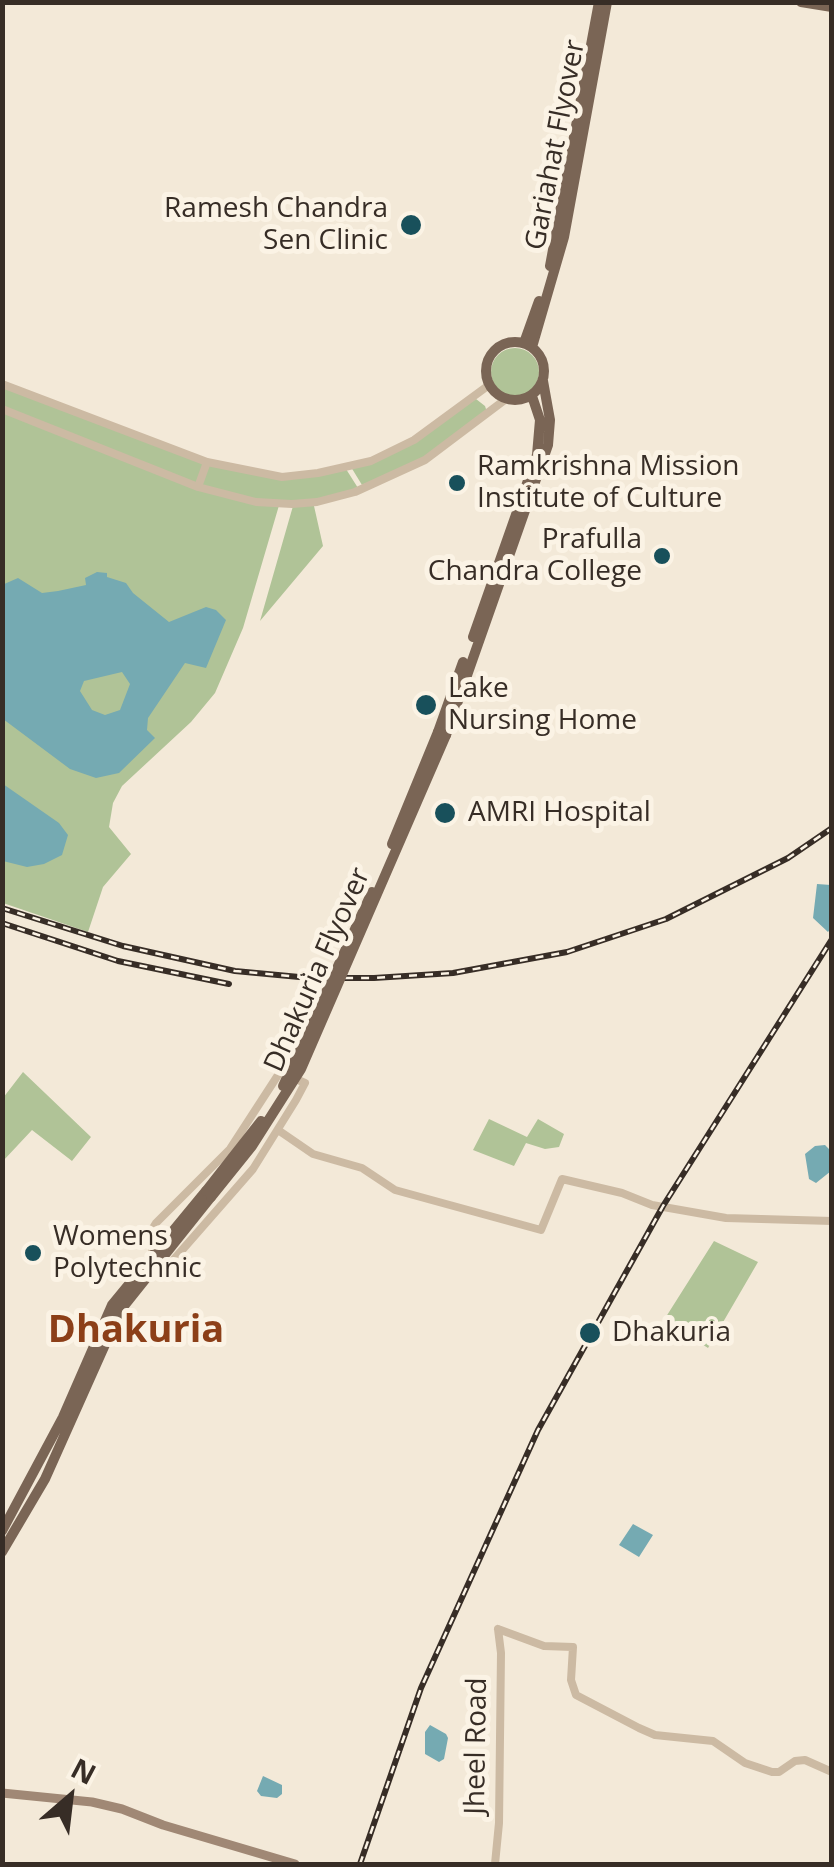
<!DOCTYPE html>
<style>
body{margin:0}
#map{position:relative;width:834px;height:1867px;overflow:hidden;background:#f3e9d8;font-family:"Open Sans",sans-serif}
canvas{display:block}
.frame{position:absolute;inset:0;border:5px solid #372d26;pointer-events:none}
.north{position:absolute;left:20px;top:1747px;width:100px;height:100px;-webkit-text-stroke:8px #fbf3e5;paint-order:stroke;rotate:28deg;font-size:28px;font-weight:700;line-height:40px;text-align:center;color:#372d26}
.north::after{content:'';display:block;margin:auto;width:35px;height:45px;background:#372d26;clip-path:polygon(50% 0,100% 100%,50% 72%,0 100%)}
</style>
<div id="map">
<canvas width="834" height="1867"></canvas>
<div class="frame"></div>
<div class="north">N</div>
</div>
<script>
const c = document.querySelector('canvas').getContext('2d');
c.lineJoin = 'round';
function paint(path, color) {
  c.fillStyle = color;
  c.fill(path, 'evenodd');
}
function shape(rows) {
  const path = new Path2D();
  for (const r of rows) {
    if (r.length === 3) {
      path.moveTo(r[0] + r[2], r[1]);
      path.arc(r[0], r[1], r[2], 0, 2 * Math.PI);
      continue;
    }
    path.moveTo(r[0], r[1]);
    for (let i = 2; i < r.length; i += 2) path.lineTo(r[i], r[i + 1]);
  }
  return path;
}
function trace(path, color, width, dash) {
  c.strokeStyle = color;
  c.lineWidth = width;
  c.lineCap = dash ? 'butt' : 'round';
  c.setLineDash(dash || []);
  c.stroke(path);
}
function drawText(font, color, halo, rows, align = 'center') {
  c.font = font + ' "Open Sans",sans-serif';
  c.lineWidth = 10;
  c.setLineDash([]);
  c.textBaseline = 'middle';
  c.strokeStyle = halo;
  c.fillStyle = color;
  for (const [text, x, y, turn = 0] of rows) {
    c.save();
    c.translate(x, y);
    c.rotate((+turn || 0) * Math.PI / 180);
    c.textAlign = isNaN(turn) ? turn : align;
    if (halo) c.strokeText(text, 0, 0);
    c.fillText(text, 0, 0);
    c.restore();
  }
}
paint(shape([
 [515,372,24],
 [2,386,205,462,198,484,3,408],
 [476,399,485,406,487,412,424,458,362,485,351,467,376,461],
 [2,412,201,485,208,464,282,479,346,469,358,488,320,500,280,502,243,628,215,693,191,722,122,786,113,803,109,827,131,854,103,887,88,932,3,903],
 [293,506,314,506,323,546,260,621],
 [23,1072,91,1137,72,1161,32,1130,3,1161,3,1098],
 [489,1119,527,1137,538,1119,564,1134,559,1147,545,1149,526,1143,514,1166,473,1150],
 [714,1241,758,1262,708,1348,664,1320]
]), '#b0c397');
paint(shape([
 [97,572,107,573,107,577,126,583,133,593,169,622,206,607,216,610,226,620,206,668,185,663,148,718,147,730,155,738,119,773,96,778,70,769,3,719,2,585,18,578,42,593,58,591,86,585,85,578],
 [122,672,130,684,120,710,105,715,92,710,80,691,84,681],
 [3,784,59,823,68,835,62,855,44,864,27,867,3,861],
 [817,884,831,885,831,928,828,932,813,918],
 [825,1145,831,1151,831,1171,816,1183,809,1179,805,1154,815,1146],
 [633,1524,653,1535,639,1557,619,1545],
 [430,1725,446,1734,448,1738,444,1759,439,1762,425,1754,425,1732],
 [263,1776,282,1785,282,1794,277,1798,261,1796,257,1791]
]), '#75aab2');
trace(shape([
 [2,384,207,462,282,477,318,473,371,461,414,440,489,385],
 [2,409,198,487,256,502,292,504,317,502,355,492,425,460,506,399],
 [198,487,207,462],
 [280,1072,305,1083,296,1100,253,1169,169,1265,153,1252,148,1236,156,1223,230,1149,280,1072],
 [278,1130,313,1154,362,1168,395,1190,541,1230,562,1179,622,1193,652,1205,726,1218,832,1221],
 [498,1629,544,1646,573,1647,571,1680,576,1695,639,1728,655,1735,713,1741,745,1763,772,1772,779,1772,795,1761,805,1760,832,1772],
 [495,1864,499,1823,501,1653,498,1629]
]), '#ccbaa3', 8);
trace(shape([
 [2,1793,92,1802,122,1809,163,1825,295,1864]
]), '#a08875', 9);
trace(shape([
 [801,2,832,7],
 [550,266,599,2],
 [515,371,29],
 [524,343,539,301],
 [532,347,564,237,607,2],
 [473,637,537,455,540,420,532,396],
 [438,732,463,662],
 [446,735,548,445,550,420,543,381],
 [2,1531,63,1417,112,1305,206,1191],
 [2,1552,45,1479,120,1311,211,1197]
]), '#7a6555', 10);
const rail = shape([
 [2,908,123,946,235,971,310,978,374,978,453,973,567,952,666,919,788,858,832,828],
 [2,923,118,961,229,984],
 [360,1864,421,1688,538,1430,663,1206,832,939]
]);
trace(rail, '#372d26', 6);
trace(rail, '#fbf3e5', 2.5, [8]);
trace(shape([
 [392,844,438,732],
 [283,1086,372,892],
 [206,1191,261,1121],
 [211,1197,252,1146,301,1069,446,735]
]), '#7a6555', 10);
for (const [x, y, r, color] of [
 [411,225,12,"#18505b"],
 [457,483,10,"#18505b"],
 [662,556,10,"#18505b"],
 [426,705,12,"#18505b"],
 [445,813,12,"#18505b"],
 [33,1253,10,"#18505b"],
 [590,1333,12,"#18505b"]
]) {
  const dot = new Path2D();
  dot.arc(x, y, r, 0, 2 * Math.PI);
  c.fillStyle = color;
  c.fill(dot);
  trace(dot, '#fbf3e5', 4);
}
drawText('28px', '#372d26', '#fbf3e5', [
 ["Gariahat Flyover",556,145,-79],
 ["Dhakuria Flyover",318,970,-66],
 ["Jheel Road",477,1746,-89]
]);
drawText('28px', '#372d26', '#fbf3e5', [
 ["Ramesh Chandra",388,209,"right"],
 ["Sen Clinic",388,241,"right"],
 ["Ramkrishna Mission",477,467],
 ["Institute of Culture",477,499],
 ["Prafulla",642,540,"right"],
 ["Chandra College",642,572,"right"],
 ["Lake",448,689],
 ["Nursing Home",448,721],
 ["AMRI Hospital",468,813],
 ["Womens",53,1237],
 ["Polytechnic",53,1269],
 ["Dhakuria",612,1333]
], 'left');
drawText('bold 38px', '#8c3f18', '#fbf3e5', [
 ["Dhakuria",136,1331]
]);
</script>
